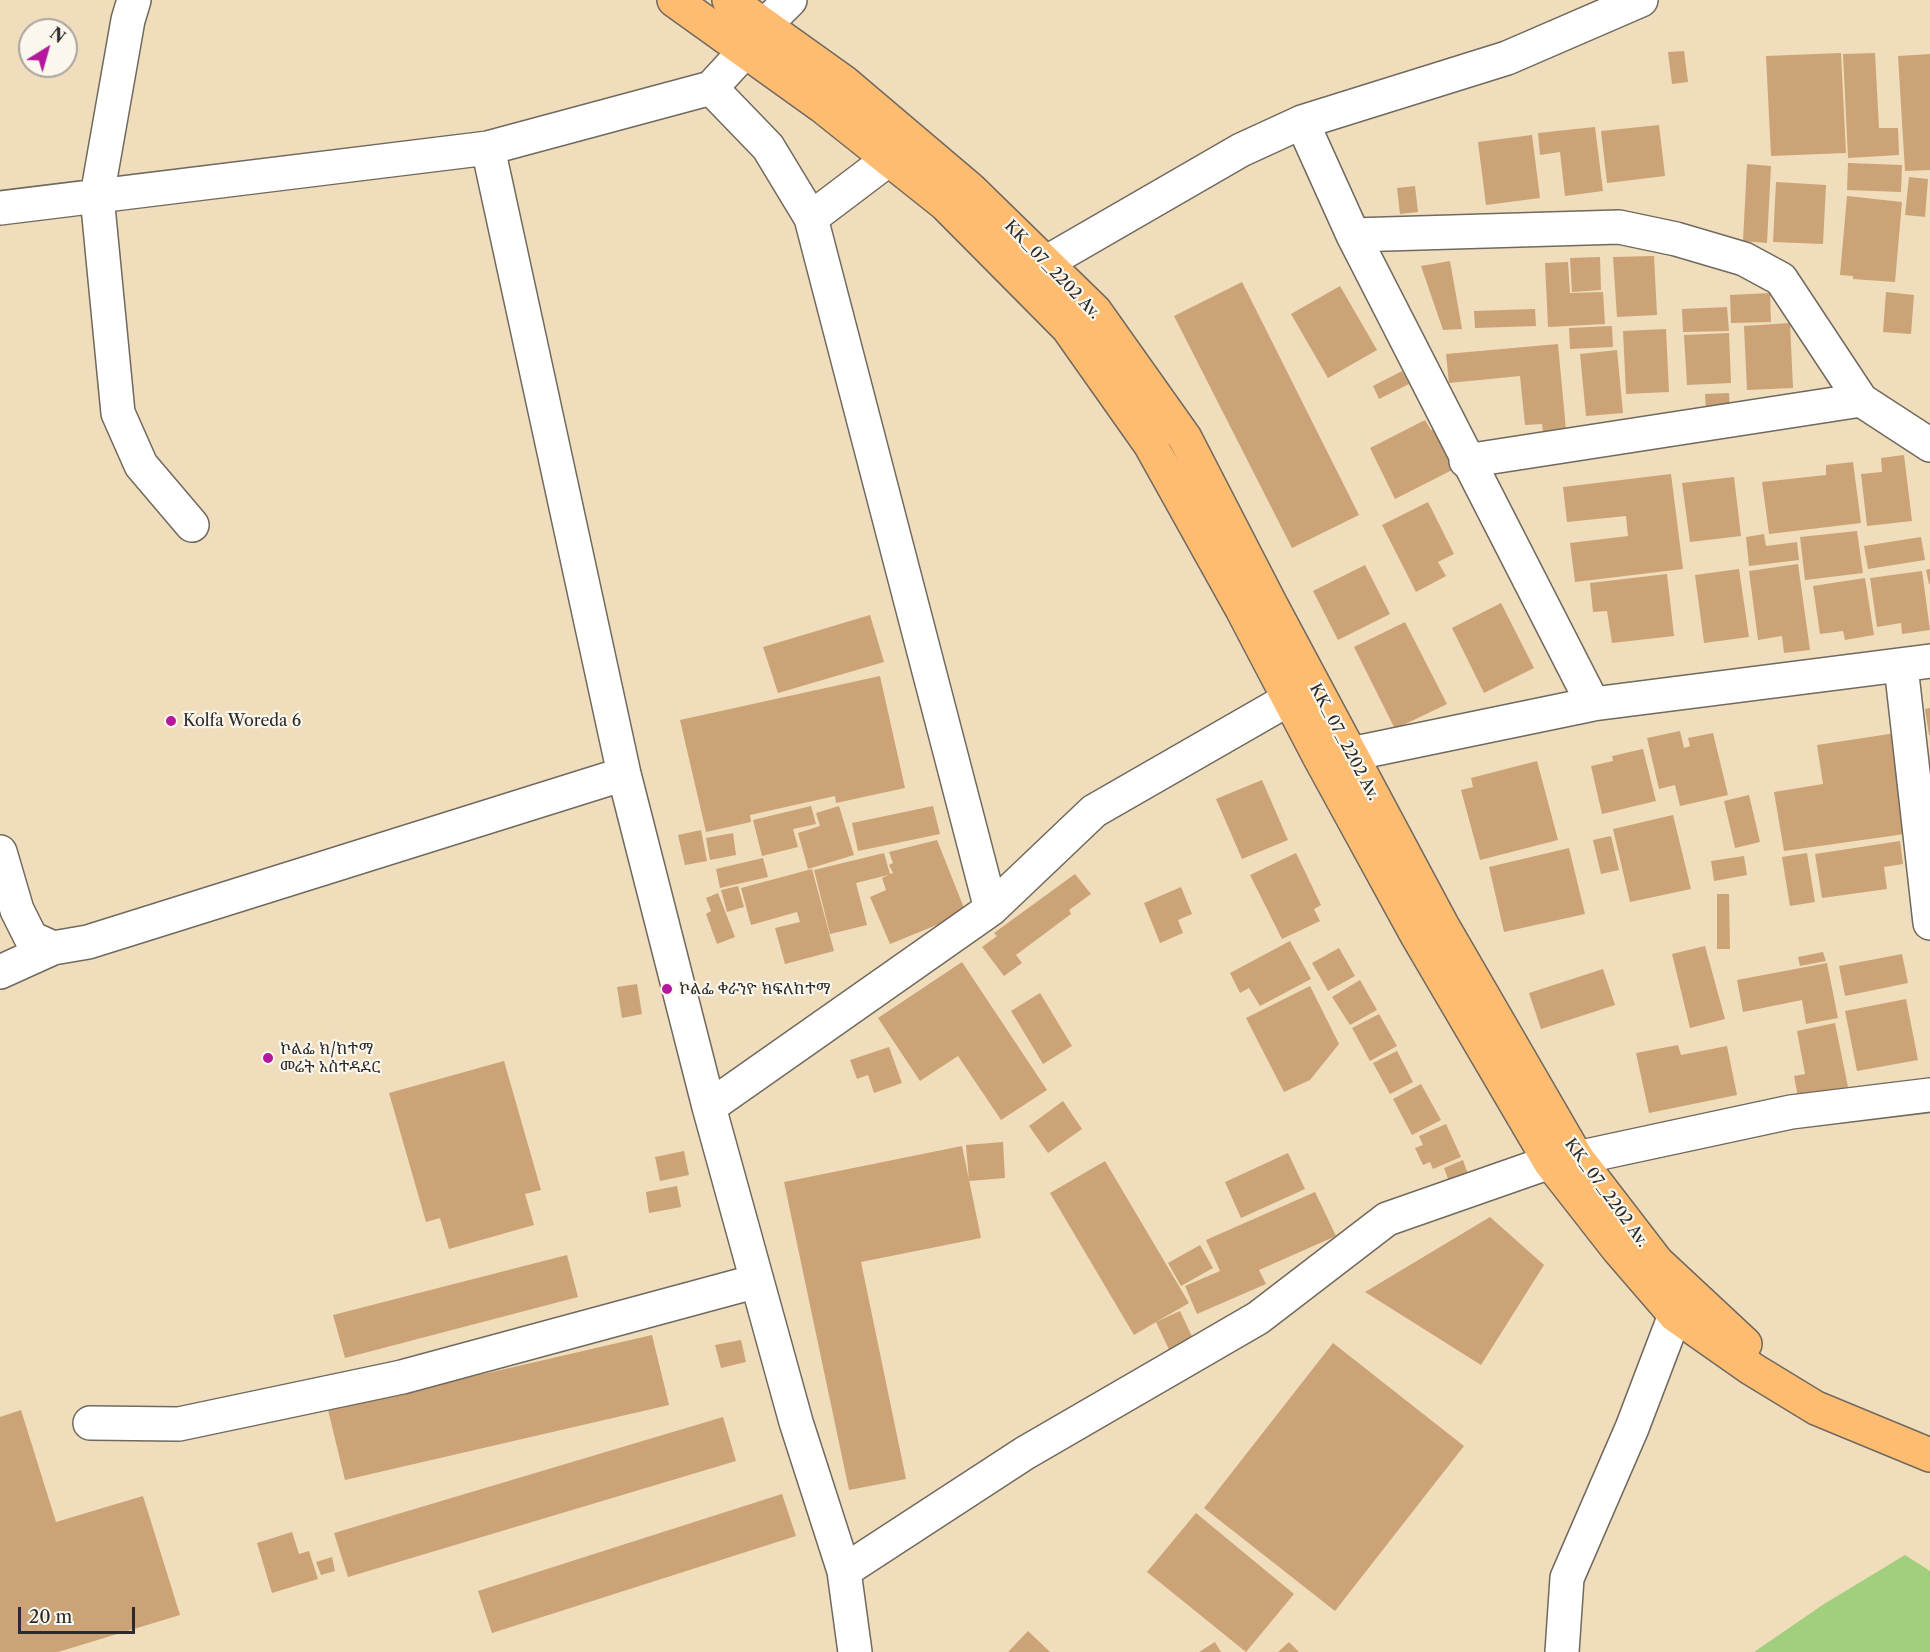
<!DOCTYPE html>
<meta charset="utf-8">
<style>
body{margin:0}
#map{position:relative;width:1930px;height:1652px;overflow:hidden;background:#f0ddbc;font-family:"Libre Caslon Text",serif}
canvas{display:block}
.north{position:absolute;left:18px;top:18px;width:60px;height:60px;box-sizing:border-box;background:#fbf7ec;border:2px solid #a8a59f;border-radius:50%;rotate:37deg;font-size:16px;font-weight:700;line-height:24px;text-align:center;color:#2b2b2b}
.north::after{content:'';display:block;margin:auto;width:21px;height:27px;background:#b5179e;clip-path:polygon(50% 0,100% 100%,50% 72%,0 100%)}
.scale{position:absolute;left:18px;top:1607px;width:117px;height:27px;box-sizing:border-box;border:3px solid #2b2b2b;border-top:0;padding-left:8px;font-size:18px;line-height:21px;white-space:nowrap;color:#2b2b2b;-webkit-text-stroke:4px #fbf7ec;paint-order:stroke}
</style>
<div id="map">
<canvas width="1930" height="1652"></canvas>
<div class="north">N</div>
<div class="scale">20 m</div>
</div>
<script>
const c = document.querySelector('canvas').getContext('2d');
c.lineJoin = 'round';
function paint(path, color) {
  c.fillStyle = color;
  c.fill(path, 'evenodd');
}
function shape(rows) {
  const path = new Path2D();
  for (const r of rows) {
    path.moveTo(r[0], r[1]);
    for (let i = 2; i < r.length; i += 2) path.lineTo(r[i], r[i + 1]);
  }
  return path;
}
function trace(path, color, width, dash) {
  c.strokeStyle = color;
  c.lineWidth = width;
  c.lineCap = dash ? 'butt' : 'round';
  c.setLineDash(dash || []);
  c.stroke(path);
}
function drawText(font, color, halo, rows, align = 'center') {
  c.font = font + ' "Libre Caslon Text","Noto Serif Ethiopic",serif';
  c.lineWidth = 4.5;
  c.setLineDash([]);
  c.textBaseline = 'middle';
  c.strokeStyle = halo;
  c.fillStyle = color;
  for (const [text, x, y, turn = 0] of rows) {
    c.save();
    c.translate(x, y);
    c.rotate((+turn || 0) * Math.PI / 180);
    c.textAlign = isNaN(turn) ? turn : align;
    if (halo) c.strokeText(text, 0, 0);
    c.fillText(text, 0, 0);
    c.restore();
  }
}
paint(shape([
 [1905,1555,1930,1571,1930,1652,1754,1652,1824,1604]
]), '#a1cf7d');
paint(shape([
 [1684,51,1688,82,1672,84,1668,52],
 [1841,53,1846,153,1771,156,1766,56],
 [1875,53,1879,128,1898,128,1899,155,1848,158,1843,54],
 [1930,54,1930,170,1905,171,1898,56],
 [1659,125,1665,176,1607,183,1601,131],
 [1595,127,1603,191,1565,196,1560,152,1540,155,1538,133],
 [1532,135,1540,198,1486,205,1478,142],
 [1848,163,1902,165,1901,192,1847,190],
 [1747,164,1771,166,1767,243,1743,241],
 [1909,177,1928,179,1925,217,1905,215],
 [1776,182,1826,185,1823,244,1773,242],
 [1415,186,1418,212,1400,214,1397,188],
 [1847,196,1902,202,1895,282,1853,279,1853,276,1840,275],
 [1654,256,1657,315,1617,317,1613,257],
 [1600,257,1601,290,1572,292,1570,258],
 [1450,261,1462,329,1443,330,1421,266],
 [1568,262,1570,293,1603,292,1605,324,1548,327,1545,263],
 [1242,282,1359,515,1292,548,1174,316],
 [1340,286,1377,350,1328,378,1291,314],
 [1886,292,1914,295,1911,334,1883,332],
 [1770,293,1771,322,1731,323,1730,295],
 [1727,307,1729,331,1683,332,1682,309],
 [1535,309,1536,326,1475,328,1474,311],
 [1790,323,1793,388,1747,390,1744,326],
 [1612,326,1613,347,1570,349,1569,328],
 [1666,329,1669,392,1626,394,1623,331],
 [1729,333,1731,383,1687,385,1684,335],
 [1558,344,1566,430,1543,432,1542,424,1525,425,1520,376,1449,383,1446,354],
 [1617,350,1623,413,1586,416,1580,354],
 [1402,371,1409,384,1379,399,1373,386],
 [1729,393,1730,412,1706,413,1705,394],
 [1425,420,1431,430,1441,425,1462,465,1395,499,1370,448],
 [1904,455,1912,521,1867,526,1861,474,1882,472,1881,458],
 [1853,462,1861,523,1769,534,1762,482,1826,475,1826,465],
 [1671,474,1683,569,1575,582,1570,543,1628,536,1626,516,1567,522,1563,487],
 [1734,477,1741,536,1690,542,1682,483],
 [1428,502,1454,554,1438,562,1446,576,1416,592,1382,525],
 [1857,531,1863,573,1805,580,1800,537],
 [1764,534,1766,546,1797,542,1799,560,1749,566,1746,537],
 [1921,537,1925,560,1868,569,1864,546],
 [1798,564,1810,650,1784,653,1782,636,1758,640,1749,571],
 [1365,565,1390,614,1338,640,1313,591],
 [1739,569,1749,637,1704,643,1695,575],
 [1930,569,1930,584,1929,584,1926,570],
 [1922,571,1930,630,1902,634,1901,623,1877,627,1870,578],
 [1667,574,1674,636,1612,643,1607,611,1593,612,1590,583],
 [1865,578,1874,635,1845,640,1843,631,1820,634,1813,586],
 [1501,603,1534,668,1484,693,1452,628],
 [870,615,884,662,778,693,763,647],
 [1405,622,1447,704,1395,729,1354,647],
 [880,676,905,788,836,803,835,796,750,815,751,822,706,832,680,720],
 [1930,708,1930,735,1929,735,1925,709],
 [1680,731,1684,748,1690,746,1688,738,1713,733,1728,795,1680,806,1675,785,1659,789,1647,738],
 [1896,733,1912,833,1784,851,1774,792,1823,784,1817,745],
 [1643,749,1656,801,1602,814,1591,766,1613,761,1612,756],
 [1537,761,1558,840,1480,860,1461,790,1473,787,1471,778],
 [1262,780,1288,840,1242,859,1216,799],
 [1749,795,1760,842,1735,848,1724,801],
 [811,806,816,824,793,829,798,847,762,856,753,820],
 [839,806,854,855,808,869,798,833,820,826,816,813],
 [933,806,940,834,858,851,852,823],
 [1673,815,1691,889,1630,902,1613,829],
 [701,830,707,861,685,865,678,835],
 [733,833,736,855,710,860,706,838],
 [1611,836,1619,870,1601,874,1593,840],
 [937,840,966,913,890,944,870,897,886,890,882,878,888,875,856,883,867,925,830,934,814,870,884,853,890,874,893,873,889,865,893,863,889,852],
 [1900,841,1903,864,1884,867,1887,889,1822,898,1815,854],
 [1569,848,1585,914,1504,932,1489,867],
 [1296,853,1321,905,1314,909,1320,921,1282,939,1250,875],
 [1807,853,1815,902,1790,906,1782,857],
 [1744,856,1747,875,1714,881,1711,861],
 [763,858,768,877,720,888,716,869],
 [812,869,834,951,785,964,775,928,800,922,797,912,751,925,741,888],
 [1075,874,1091,894,1069,910,1071,914,1016,955,1022,963,1004,976,982,947,997,936,994,933],
 [738,886,744,907,727,912,721,890],
 [1181,887,1192,914,1178,920,1183,933,1160,943,1144,903],
 [718,893,735,937,717,944,706,914,711,911,706,898],
 [1717,894,1729,894,1730,949,1717,949],
 [1290,941,1311,979,1260,1006,1249,988,1240,993,1230,973],
 [1705,946,1725,1019,1690,1028,1672,954],
 [1339,948,1355,976,1328,991,1312,963],
 [1823,952,1826,961,1800,966,1798,957],
 [1902,954,1908,983,1845,996,1839,966],
 [962,962,1047,1090,1001,1120,958,1056,920,1081,878,1018],
 [1827,963,1838,1018,1806,1024,1802,1000,1743,1012,1737,980],
 [1603,969,1615,1005,1541,1029,1529,993],
 [1360,980,1377,1010,1350,1025,1332,997],
 [637,984,642,1014,622,1018,617,987],
 [1310,986,1339,1044,1310,1080,1284,1092,1246,1018],
 [1040,993,1072,1046,1043,1064,1011,1011],
 [1906,999,1918,1060,1857,1071,1845,1011],
 [1379,1014,1397,1046,1370,1061,1352,1028],
 [1835,1023,1848,1087,1798,1097,1794,1076,1805,1074,1797,1031],
 [1678,1045,1681,1055,1727,1046,1737,1095,1649,1113,1636,1053],
 [889,1047,902,1083,874,1093,868,1075,857,1079,850,1060],
 [1397,1051,1413,1082,1390,1094,1373,1063],
 [504,1061,541,1190,525,1194,534,1225,449,1249,440,1218,426,1222,389,1093],
 [1421,1084,1441,1120,1412,1135,1393,1099],
 [1063,1101,1082,1129,1048,1153,1029,1126],
 [1446,1124,1461,1157,1433,1169,1430,1162,1423,1165,1415,1148,1423,1145,1419,1136],
 [1003,1142,1005,1178,969,1181,966,1145],
 [962,1146,981,1238,861,1262,906,1479,849,1490,784,1182],
 [684,1151,689,1175,660,1181,655,1157],
 [1288,1153,1305,1189,1241,1218,1225,1182],
 [1463,1160,1470,1180,1451,1187,1444,1168],
 [1105,1161,1189,1303,1156,1322,1180,1311,1196,1345,1172,1356,1156,1322,1134,1335,1050,1193],
 [677,1186,681,1207,649,1213,646,1192],
 [1315,1192,1336,1236,1259,1270,1266,1284,1197,1314,1185,1286,1220,1271,1206,1240],
 [1490,1217,1544,1265,1481,1365,1365,1292],
 [1200,1245,1213,1268,1181,1286,1168,1263],
 [567,1255,578,1297,345,1358,333,1315],
 [652,1335,669,1405,345,1480,328,1410],
 [741,1340,746,1362,721,1368,715,1345],
 [1333,1343,1464,1446,1335,1611,1204,1508],
 [21,1410,56,1522,143,1496,180,1615,58,1652,0,1652,0,1417],
 [723,1417,736,1461,348,1577,334,1533],
 [782,1494,796,1536,492,1633,478,1591],
 [1196,1513,1294,1594,1246,1652,1147,1572],
 [292,1532,299,1554,309,1551,318,1579,272,1593,257,1543],
 [332,1557,335,1571,321,1575,316,1562],
 [1028,1631,1050,1652,1008,1652],
 [1215,1642,1221,1652,1199,1652],
 [1289,1642,1299,1652,1278,1652]
]), '#cca376');
const minor = shape([
 [134,0,128,20,97,196,118,413,141,465,192,525],
 [765,25,790,0],
 [711,88,768,147,811,218,991,909],
 [1302,122,1353,235],
 [488,148,624,774,709,1107,991,909,1094,811,1289,699],
 [0,208,488,148,711,88,745,51],
 [811,218,889,159],
 [1047,262,1241,150,1302,122,1507,58,1641,0],
 [1466,461,1861,400,1930,445],
 [1901,666,1930,923],
 [1593,704,1353,235,1619,227,1676,239,1744,259,1781,279,1861,400],
 [1351,754,1593,704,1930,661],
 [0,852,17,910,31,938,53,948],
 [0,972,53,948,88,942,624,774],
 [709,1107,796,1422,844,1571],
 [1577,1158,1791,1112,1930,1095],
 [90,1423,179,1424,402,1377,757,1281],
 [855,1652,844,1571,1025,1453,1258,1318,1387,1219,1550,1162],
 [1562,1652,1567,1578,1632,1428,1675,1315]
]);
const major = shape([
 [674,0,822,106,945,204,1068,328,1150,444,1242,609,1320,758,1418,937,1550,1162,1618,1249,1675,1315,1752,1369,1816,1408,1930,1455],
 [729,0,845,83,970,189,1095,311,1185,438,1270,603,1442,925,1577,1158,1657,1262,1745,1344]
]);
trace(minor, '#70695e', 36);
trace(major, '#70695e', 36);
trace(minor, '#fff', 33);
trace(major, '#fdbc70', 33);
for (const [x, y, r, color] of [
 [171,721,6,"#b5179e"],
 [667,989,6,"#b5179e"],
 [268,1058,6,"#b5179e"]
]) {
  const dot = new Path2D();
  dot.arc(x, y, r, 0, 2 * Math.PI);
  c.fillStyle = color;
  c.fill(dot);
  trace(dot, '#fbf7ec', 2);
}
drawText('16px', '#2b2b2b', '#fbf7ec', [
 ["KK_07_2202 Av.",1052,270,46],
 ["KK_07_2202 Av.",1344,742,62],
 ["KK_07_2202 Av.",1606,1193,54]
]);
drawText('16px', '#2b2b2b', '#fbf7ec', [
 ["Kolfa Woreda 6",183,721],
 ["ኮልፌ ቀራንዮ ክፍለከተማ",679,989],
 ["ኮልፌ ክ/ከተማ",280,1049],
 ["መሬት አስተዳደር",280,1067]
], 'left');
</script>
